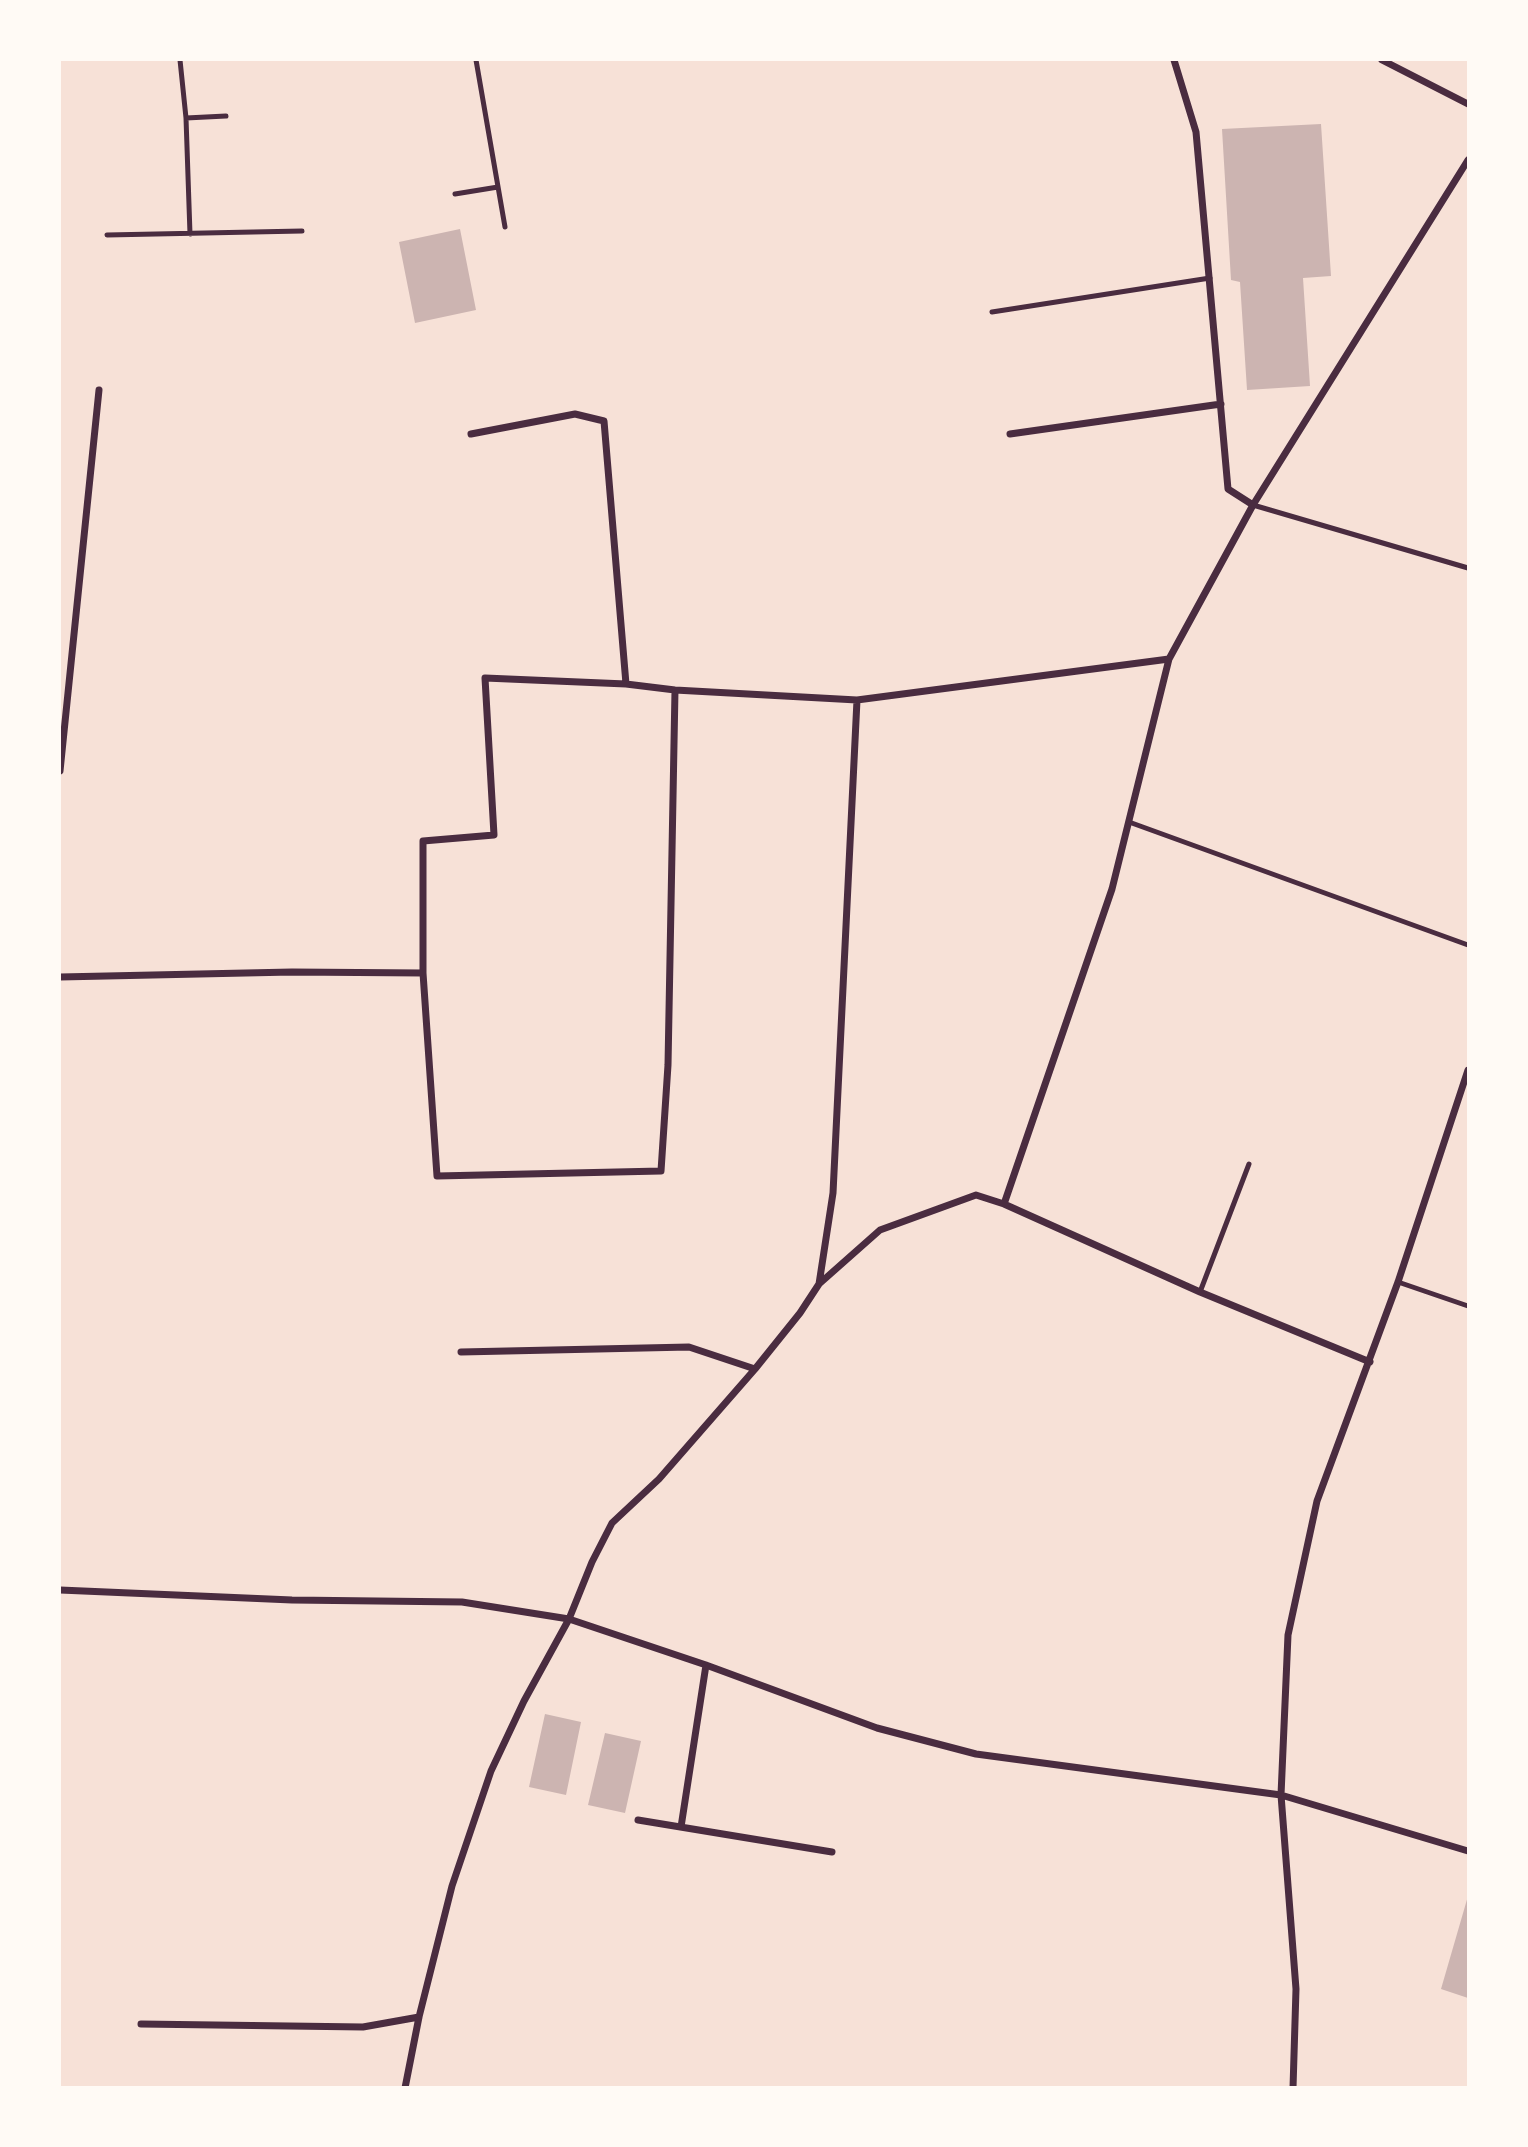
<!DOCTYPE html>
<style>
body{margin:0}
#map{position:relative;width:1528px;height:2147px;overflow:hidden;background:#f7e1d7;font-family:"Exo 2",sans-serif}
canvas{display:block}
.frame{position:absolute;inset:0;border:61px solid #fffaf5;pointer-events:none}
</style>
<div id="map">
<canvas width="1528" height="2147"></canvas>
<div class="frame"></div>
</div>
<script>
const c = document.querySelector('canvas').getContext('2d');
c.lineJoin = 'round';
function paint(path, color) {
  c.fillStyle = color;
  c.fill(path, 'evenodd');
}
function shape(rows) {
  const path = new Path2D();
  for (const r of rows) {
    path.moveTo(r[0], r[1]);
    for (let i = 2; i < r.length; i += 2) path.lineTo(r[i], r[i + 1]);
  }
  return path;
}
function trace(path, color, width, dash) {
  c.strokeStyle = color;
  c.lineWidth = width;
  c.lineCap = dash ? 'butt' : 'round';
  c.setLineDash(dash || []);
  c.stroke(path);
}
paint(shape([
 [1321,124,1331,276,1303,278,1310,386,1247,390,1240,282,1231,280,1222,129],
 [460,229,476,310,415,323,399,242],
 [545,1714,581,1722,566,1795,529,1787],
 [605,1733,641,1741,625,1813,588,1805],
 [1468,1896,1468,1998,1441,1989]
]), '#ccb4b1');
trace(shape([
 [180,60,186,118,190,234],
 [476,60,505,227],
 [186,118,226,116],
 [455,194,498,187],
 [107,235,302,231],
 [992,312,1210,278],
 [1253,505,1468,568],
 [1129,822,1468,945],
 [1398,1282,1468,1306],
 [1200,1292,1249,1164]
]), '#4a2c40', 5);
trace(shape([
 [1382,60,1468,104],
 [471,434,575,414,604,421,626,684],
 [1010,434,1221,404],
 [1253,505,1468,160],
 [60,771,99,390],
 [423,973,437,1176,661,1171,668,1065,675,690],
 [60,977,292,972,423,973,423,841,494,835,485,678,626,684,675,690,857,700,1169,659,1253,505,1228,489,1196,132,1174,60],
 [1004,1204,1112,889,1169,659],
 [819,1284,880,1230,976,1195,1004,1204,1200,1292,1370,1362],
 [461,1352,689,1347,755,1369],
 [60,1590,292,1600,462,1602,569,1619,706,1665,877,1728,976,1754,1281,1795,1468,1851],
 [638,1820,832,1852],
 [681,1827,706,1665],
 [141,2024,363,2027,419,2017],
 [405,2088,419,2017,452,1886,491,1771,524,1701,569,1619,592,1562,612,1523,659,1479,755,1369,800,1313,819,1284,833,1193,857,700],
 [1293,2088,1296,1989,1281,1795,1288,1635,1317,1501,1398,1282,1468,1070]
]), '#4a2c40', 7);
</script>
